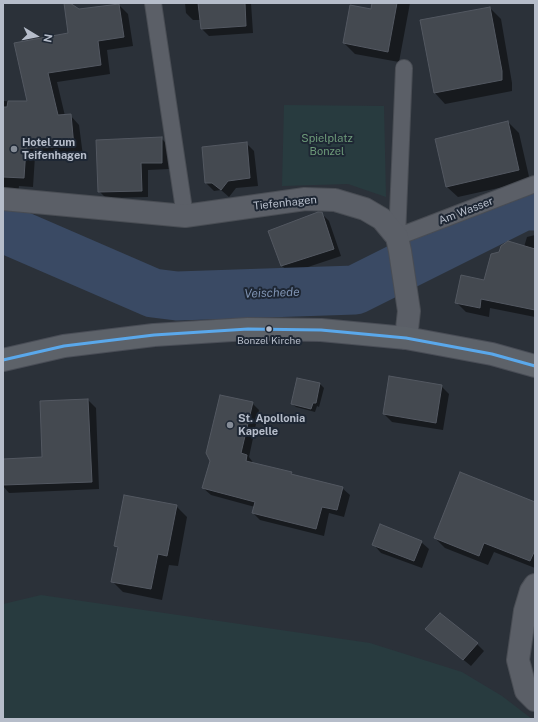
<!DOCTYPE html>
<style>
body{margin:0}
#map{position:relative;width:538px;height:722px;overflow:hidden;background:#2b3139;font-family:"Public Sans",sans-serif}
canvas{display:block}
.frame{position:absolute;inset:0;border:4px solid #b6bdca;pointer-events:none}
.north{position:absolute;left:16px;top:16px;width:40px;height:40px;-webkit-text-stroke:3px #1e2734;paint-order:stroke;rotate:100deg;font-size:11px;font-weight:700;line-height:16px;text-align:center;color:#b6bdca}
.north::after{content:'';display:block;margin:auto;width:14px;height:18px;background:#b6bdca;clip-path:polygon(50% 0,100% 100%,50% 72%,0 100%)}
</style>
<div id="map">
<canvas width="538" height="722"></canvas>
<div class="frame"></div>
<div class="north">N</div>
</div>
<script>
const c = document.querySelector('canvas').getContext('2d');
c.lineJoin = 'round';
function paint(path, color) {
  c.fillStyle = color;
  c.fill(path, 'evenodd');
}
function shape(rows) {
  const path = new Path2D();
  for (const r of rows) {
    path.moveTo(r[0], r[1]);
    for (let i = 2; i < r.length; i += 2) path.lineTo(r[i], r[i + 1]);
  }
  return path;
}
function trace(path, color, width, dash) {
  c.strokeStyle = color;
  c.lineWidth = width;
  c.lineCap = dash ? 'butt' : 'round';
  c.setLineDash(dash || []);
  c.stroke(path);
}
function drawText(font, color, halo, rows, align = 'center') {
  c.font = font + ' "Public Sans",sans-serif';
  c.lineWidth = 4;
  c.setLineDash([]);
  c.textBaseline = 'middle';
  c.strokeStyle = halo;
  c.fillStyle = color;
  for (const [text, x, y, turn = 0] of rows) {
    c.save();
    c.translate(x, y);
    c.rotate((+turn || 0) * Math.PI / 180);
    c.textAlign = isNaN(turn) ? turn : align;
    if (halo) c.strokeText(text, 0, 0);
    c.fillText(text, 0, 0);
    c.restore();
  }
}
paint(shape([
 [284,105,384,106,386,197,348,184,282,186],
 [41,595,370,643,462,672,502,696,532,719,3,719,3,604]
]), '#283b3f');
paint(shape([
 [65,3,68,3,79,10,119,5,128,14,133,46,107,50,110,74,57,82,65,116,70,115,79,125,83,156,35,156,33,187,19,186,18,194,3,194,3,101,29,102,69,34],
 [185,3,251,3,253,33,209,36,202,29,201,20,193,20,186,13],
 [373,3,410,3,399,62,355,54,344,43,371,10],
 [490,8,501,19,512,83,512,91,445,104,435,93],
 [508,122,519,133,530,181,458,197,447,187],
 [161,138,168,145,169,169,148,170,148,197,106,198,99,191],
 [246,143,254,151,258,186,236,188,229,197,221,190,214,191,206,183],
 [321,213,329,221,341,256,290,273,282,266,270,231],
 [535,235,535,317,490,308,489,317,466,312,457,303,485,281,524,247,527,237],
 [298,379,320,384,324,388,319,407,317,406,315,412,296,407,292,404],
 [441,386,449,394,443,430,392,422,384,414],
 [88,400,96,408,99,489,9,493,3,486,3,460,43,458],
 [252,403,259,410,249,457,254,464,291,473,294,476,342,488,350,495,344,517,329,513,324,536,260,520,253,513,255,507,211,495,203,488],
 [535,503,535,568,494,552,488,565,445,548,435,538],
 [176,506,187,517,178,566,169,565,162,600,123,592,112,581,118,549,116,546],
 [421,542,429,549,422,568,381,553,374,545],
 [426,629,477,644,484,651,471,666]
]), '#0007');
trace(shape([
 [3,228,153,293,177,296,355,290,523,206,535,206]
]), '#3a4a64', 49);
const building = shape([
 [64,3,70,3,79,9,119,4,124,37,98,41,101,65,48,73,58,115,71,114,74,147,26,148,24,178,3,177,3,107,7,107,8,101,27,101,14,43,68,33,64,3],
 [198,3,245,3,246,26,201,29,198,3],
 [372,3,397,3,388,52,343,43,350,5,371,9,372,3],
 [490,7,502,71,502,80,434,93,420,20,490,7],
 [508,121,519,170,446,187,435,139,508,121],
 [162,137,162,163,141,163,142,191,98,192,96,140,162,137],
 [247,142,250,178,228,181,221,190,212,183,205,183,202,147,247,142],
 [318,212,322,212,334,249,281,266,268,231,318,212],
 [508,241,535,249,535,310,481,299,480,308,455,303,461,275,484,280,491,254,499,252,501,246,508,241],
 [389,376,442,385,436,423,383,414,389,376],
 [297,378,320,383,316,403,313,403,311,409,291,404,297,378],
 [220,395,253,402,241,453,247,455,246,461,292,472,291,474,343,487,337,510,322,507,316,529,252,513,255,502,202,488,210,461,206,453,220,395],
 [88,399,92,482,3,485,3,459,42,457,40,401,88,399],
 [460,472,535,502,535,550,530,561,484,543,479,556,434,538,460,472],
 [124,495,177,505,167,556,158,554,151,589,111,582,118,547,114,546,124,495],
 [380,524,422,541,414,561,372,545,380,524],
 [440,613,478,643,463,660,425,629,440,613]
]);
paint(building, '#444950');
trace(building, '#535861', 1);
const service = shape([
 [153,3,185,216],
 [404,68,397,237,535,184]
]);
const minor = shape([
 [3,199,185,216,305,199,335,200,365,209,382,219,397,237,400,251,409,311,406,338],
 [535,585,531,591,525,611,518,660,526,691,535,700]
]);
const primary = shape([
 [3,360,64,346,154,335,248,329,321,330,406,338,492,354,535,366]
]);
trace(service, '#494d54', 18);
trace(minor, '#494d54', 24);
trace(primary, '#494d56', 24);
trace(service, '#5b5f67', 16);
trace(minor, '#5b5f67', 22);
trace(primary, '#5d6269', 22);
trace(shape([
 [3,360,64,346,154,335,248,329,321,330,406,338,492,354,535,366]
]), '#5aa8eb', 3);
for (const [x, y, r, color] of [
 [14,149,4,"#858c97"],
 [269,329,3.5,"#b6bdca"],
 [230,425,4,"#858c97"]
]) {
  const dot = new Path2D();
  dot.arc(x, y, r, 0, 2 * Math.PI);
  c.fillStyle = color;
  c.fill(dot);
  trace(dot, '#1e2734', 1.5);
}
drawText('10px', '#b6bdca', '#1e2734', [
 ["Bonzel Kirche",269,341]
]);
drawText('11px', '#6d9a79', '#1e2734', [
 ["Spielplatz",327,139],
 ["Bonzel",327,152]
]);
drawText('bold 11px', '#b6bdca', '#1e2734', [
 ["Hotel zum",22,143],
 ["Teifenhagen",22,156],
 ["St. Apollonia",238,419],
 ["Kapelle",238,432]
], 'left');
drawText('11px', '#b6bdca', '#1e2734', [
 ["Tiefenhagen",285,203,-6],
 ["Am Wasser",466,211,-21]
]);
drawText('italic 12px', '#7e92b1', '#1e2734', [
 ["Veischede",272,293,-2]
]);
</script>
